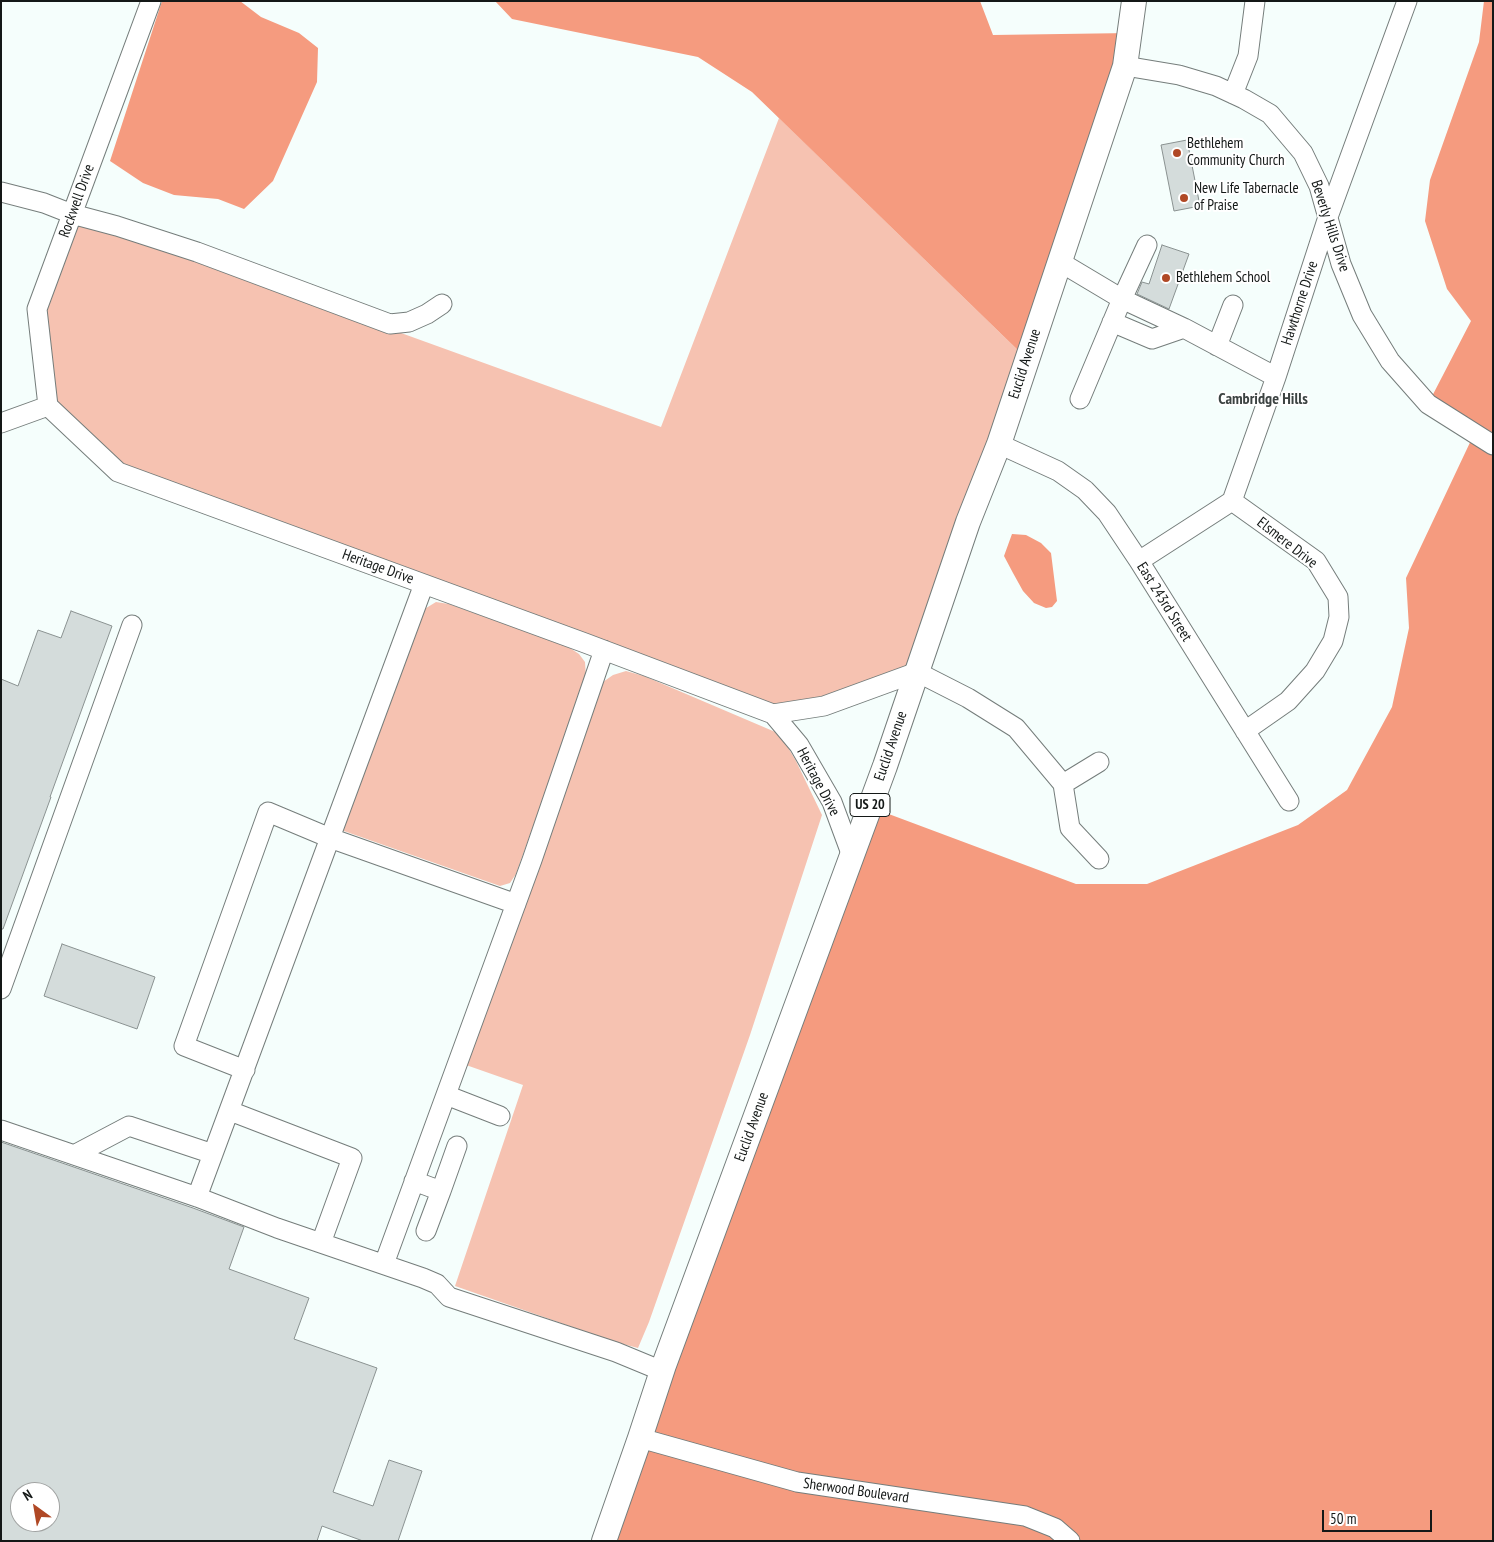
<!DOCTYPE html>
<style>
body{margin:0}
#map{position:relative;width:1494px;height:1542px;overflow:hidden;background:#f5fefc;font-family:"PT Sans Narrow",sans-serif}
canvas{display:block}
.frame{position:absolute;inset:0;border:2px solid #141817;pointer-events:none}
.north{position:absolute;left:10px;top:1482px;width:50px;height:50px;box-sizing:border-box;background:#fff;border:1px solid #a1a3a2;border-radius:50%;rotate:328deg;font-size:14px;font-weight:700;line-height:20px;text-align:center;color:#141817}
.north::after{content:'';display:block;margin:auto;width:18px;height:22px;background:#b04825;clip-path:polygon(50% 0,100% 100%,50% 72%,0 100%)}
.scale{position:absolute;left:1322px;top:1510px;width:110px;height:22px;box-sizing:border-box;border:2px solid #141817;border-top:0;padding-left:6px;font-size:15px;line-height:18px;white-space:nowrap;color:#141817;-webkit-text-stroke:4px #fff;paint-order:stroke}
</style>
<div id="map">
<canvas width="1494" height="1542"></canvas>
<div class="frame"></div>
<div class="north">N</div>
<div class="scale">50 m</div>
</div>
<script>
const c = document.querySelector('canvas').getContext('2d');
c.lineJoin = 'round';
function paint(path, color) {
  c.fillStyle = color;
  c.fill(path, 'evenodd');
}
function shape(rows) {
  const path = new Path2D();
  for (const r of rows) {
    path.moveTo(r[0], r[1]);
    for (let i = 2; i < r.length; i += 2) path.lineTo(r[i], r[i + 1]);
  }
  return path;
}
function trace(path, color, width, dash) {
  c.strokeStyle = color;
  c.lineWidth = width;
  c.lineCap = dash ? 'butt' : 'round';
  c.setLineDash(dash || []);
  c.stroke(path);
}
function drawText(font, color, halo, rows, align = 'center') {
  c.font = font + ' "PT Sans Narrow",sans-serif';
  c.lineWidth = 4;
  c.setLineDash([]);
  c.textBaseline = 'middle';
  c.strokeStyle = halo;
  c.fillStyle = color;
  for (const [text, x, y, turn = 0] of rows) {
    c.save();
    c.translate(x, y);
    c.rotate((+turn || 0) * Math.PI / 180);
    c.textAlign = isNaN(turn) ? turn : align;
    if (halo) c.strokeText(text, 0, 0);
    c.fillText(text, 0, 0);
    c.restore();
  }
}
paint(shape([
 [779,118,1027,359,917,672,773,714,118,472,48,406,37,309,72,214,661,427],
 [436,602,449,604,567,646,579,654,585,662,586,677,516,874,510,883,500,886,341,830,418,613],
 [626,671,644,676,780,734,796,761,822,815,750,1035,649,1322,638,1348,615,1342,455,1286,523,1085,466,1065,594,700,603,682,613,675]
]), '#f6c2b1');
paint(shape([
 [162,1,240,1,261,17,299,33,318,48,317,82,273,181,244,209,218,199,174,195,143,183,110,161],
 [495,1,980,1,993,35,1130,33,1027,359,752,92,698,57,512,19],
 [1484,1,1493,1,1493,1541,604,1541,870,807,1076,884,1147,884,1298,825,1347,790,1392,707,1409,628,1406,578,1474,434,1428,404,1471,321,1447,289,1425,221,1430,180,1479,42],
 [1012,534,1026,535,1041,543,1051,553,1057,601,1052,607,1046,608,1034,603,1023,591,1013,573,1004,556]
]), '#f59b7f');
const building = shape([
 [1187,140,1200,206,1174,211,1161,145,1187,140],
 [1162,245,1189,254,1169,309,1137,294,1142,282,1149,284,1162,245],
 [71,611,112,626,50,797,51,797,3,929,1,929,1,679,18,686,38,630,61,638,71,611],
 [62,944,155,977,137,1029,44,996,62,944],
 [1,1142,193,1208,244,1227,229,1269,309,1298,294,1339,377,1368,333,1492,373,1506,389,1460,422,1471,398,1541,363,1541,322,1526,317,1541,1,1541,1,1142],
 [20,1492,50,1492,50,1522,20,1522,20,1492]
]);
paint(building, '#d4dcdb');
trace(building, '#8a9291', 1);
const minor = shape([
 [1125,66,1179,75,1216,86,1244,99,1270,114,1303,153,1319,186,1341,264,1362,315,1390,361,1428,404,1493,445],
 [1233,94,1248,56,1255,1],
 [1,192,44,203,72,214,117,226,197,252,390,324,409,322,427,314,442,304],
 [1147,245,1122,299,1184,328,1276,377],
 [1060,262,1122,299,1080,399],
 [1112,322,1152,339,1184,328],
 [1217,346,1233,305],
 [48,406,37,309,151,1],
 [1,423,48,406,118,472,585,643,773,714,799,745,832,802,852,856],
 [999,444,1058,471,1085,490,1107,513,1139,561,1289,801],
 [1232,501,1316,561,1338,597,1339,617,1333,641,1315,671,1288,701,1245,731],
 [1139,561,1232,501,1276,377,1328,217,1407,1],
 [773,714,824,706,917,672,968,698,1016,728,1063,784,1070,828,1099,859],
 [1063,784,1099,762],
 [1,989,132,625],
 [245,1070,184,1046,268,812,330,838,516,904],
 [446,1095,500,1116],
 [230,1111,352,1158,321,1243],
 [1,1130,197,1197,277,1228,423,1278,437,1284,449,1297,616,1352,662,1371],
 [74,1155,129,1126,213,1154],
 [414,1181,441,1191,457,1146],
 [197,1197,424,584],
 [426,1231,441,1191],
 [384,1264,532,860,604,650],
 [640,1438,797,1482,1025,1516,1055,1528,1070,1541]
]);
const major = shape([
 [604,1541,640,1438,664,1365,885,766,968,522,999,444,1125,66,1134,1]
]);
trace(minor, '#757d7b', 21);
trace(major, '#757d7b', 26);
trace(minor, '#fff', 19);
trace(major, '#fff', 24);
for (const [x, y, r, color] of [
 [1177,153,5,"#b04825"],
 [1184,198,5,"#b04825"],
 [1166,278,5,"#b04825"]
]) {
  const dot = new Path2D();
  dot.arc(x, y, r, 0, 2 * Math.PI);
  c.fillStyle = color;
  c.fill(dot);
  trace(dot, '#fff', 2);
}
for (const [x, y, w] of [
 [870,805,40]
]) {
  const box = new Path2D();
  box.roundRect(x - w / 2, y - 11.5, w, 23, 4);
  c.fillStyle = '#fff';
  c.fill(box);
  trace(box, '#141817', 1);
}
drawText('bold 14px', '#141817', null, [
 ["US 20",870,805]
]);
drawText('15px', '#141817', '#fff', [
 ["Bethlehem",1187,144],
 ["Community Church",1187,161],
 ["New Life Tabernacle",1194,189],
 ["of Praise",1194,206],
 ["Bethlehem School",1176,278]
], 'left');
drawText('15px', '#141817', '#fff', [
 ["Rockwell Drive",77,201,-70],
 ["Beverly Hills Drive",1330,226,72],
 ["Hawthorne Drive",1300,303,-72],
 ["Euclid Avenue",1025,364,-72],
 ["Elsmere Drive",1287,543,38],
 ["Heritage Drive",378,567,20],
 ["East 243rd Street",1164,602,58],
 ["Euclid Avenue",891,746,-71],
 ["Heritage Drive",818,782,62],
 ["Euclid Avenue",752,1127,-70],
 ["Sherwood Boulevard",856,1491,8]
]);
drawText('bold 16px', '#3c4342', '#fff', [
 ["Cambridge Hills",1263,399]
]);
</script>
